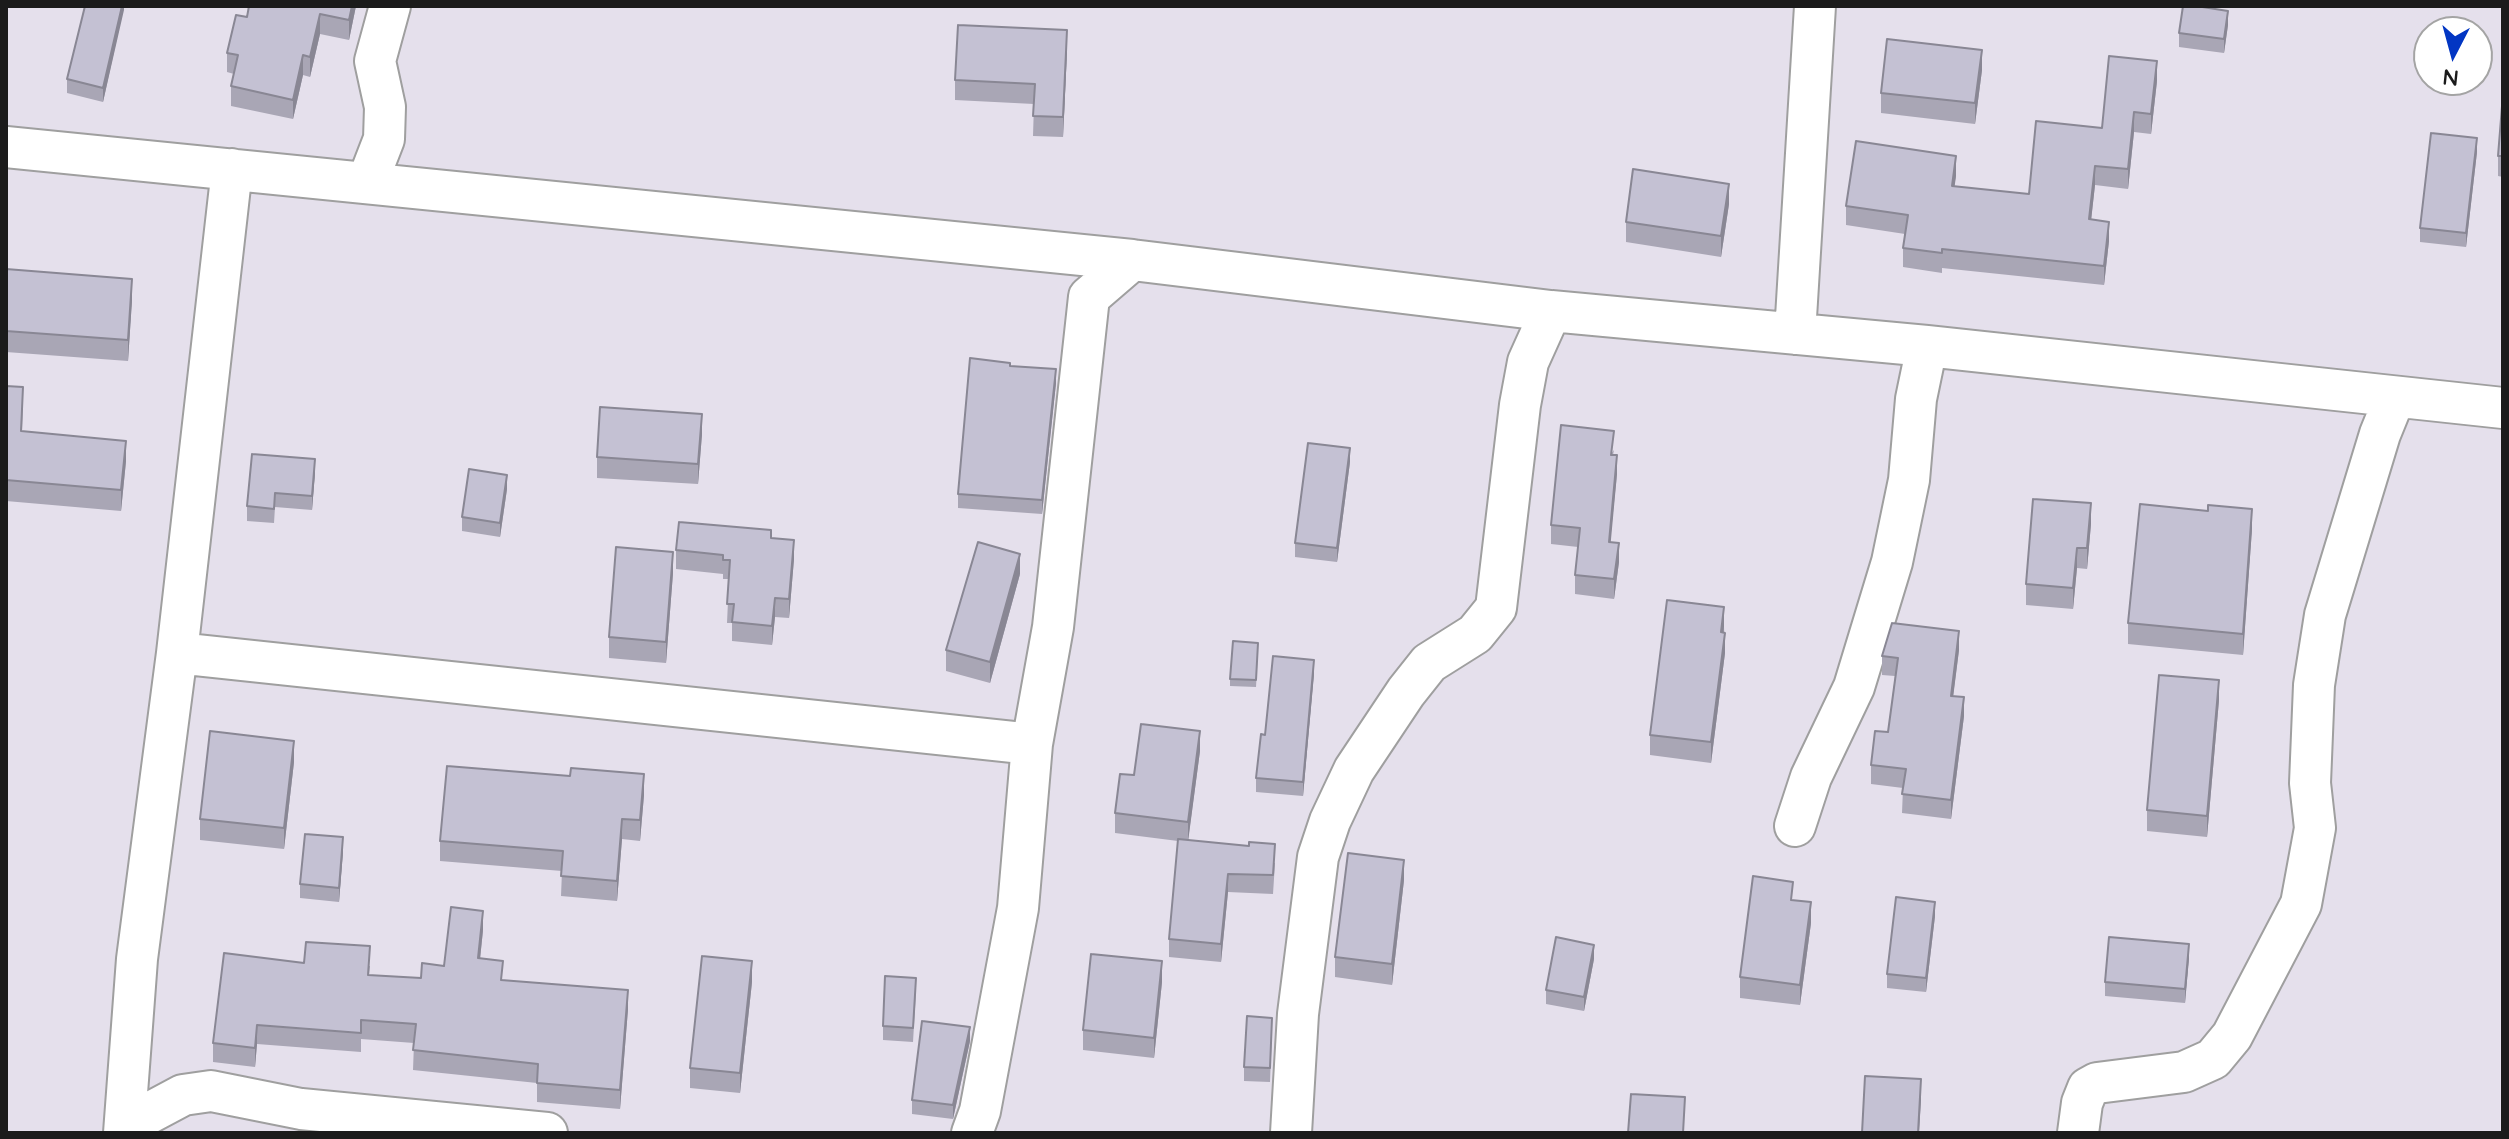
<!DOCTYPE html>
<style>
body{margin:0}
#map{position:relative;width:2509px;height:1139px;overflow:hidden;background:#e5e0ec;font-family:Quicksand,sans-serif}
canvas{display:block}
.frame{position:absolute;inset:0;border:8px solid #1b1b1b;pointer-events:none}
.north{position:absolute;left:2413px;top:16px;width:80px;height:80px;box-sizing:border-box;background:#fff;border:2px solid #a4a4a4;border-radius:50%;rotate:186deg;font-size:22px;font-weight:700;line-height:32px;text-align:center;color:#1b1b1b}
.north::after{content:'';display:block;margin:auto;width:28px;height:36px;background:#0236c3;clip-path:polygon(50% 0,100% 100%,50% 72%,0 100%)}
</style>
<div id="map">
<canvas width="2509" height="1139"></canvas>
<div class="frame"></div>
<div class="north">N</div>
</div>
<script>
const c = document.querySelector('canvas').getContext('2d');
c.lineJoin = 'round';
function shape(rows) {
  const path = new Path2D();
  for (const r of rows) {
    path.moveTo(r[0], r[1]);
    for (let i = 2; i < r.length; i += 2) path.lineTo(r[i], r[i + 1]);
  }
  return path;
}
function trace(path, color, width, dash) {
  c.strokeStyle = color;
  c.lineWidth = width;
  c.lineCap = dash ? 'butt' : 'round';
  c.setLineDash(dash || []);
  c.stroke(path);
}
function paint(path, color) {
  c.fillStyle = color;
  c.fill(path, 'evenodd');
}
const minor = shape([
 [6,147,1132,260],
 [367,183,384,139,385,107,375,61,390,6],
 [1795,334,1815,6],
 [177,653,1032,744],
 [1795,826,1811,777,1854,687,1892,562,1909,480,1916,399,1927,346],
 [125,1126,183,1095,211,1091,301,1109,547,1133],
 [124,1133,137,959,177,653,232,169],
 [972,1133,980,1111,1018,908,1032,744,1053,627,1089,297,1132,260,1551,311,1927,346,2503,408],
 [1291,1133,1298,1014,1318,857,1330,821,1354,770,1406,692,1429,663,1475,634,1496,608,1520,405,1528,362,1551,311],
 [2078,1133,2082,1103,2088,1088,2097,1083,2184,1072,2213,1059,2232,1036,2301,904,2315,828,2310,783,2314,685,2325,615,2380,434,2395,397]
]);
trace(minor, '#9f9f9f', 44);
trace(minor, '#fff', 40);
paint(shape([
 [124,6,103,102,67,93,67,79],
 [249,6,356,6,349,40,320,34,310,77,303,75,293,119,231,106,231,86,234,74,227,72,227,53,247,17],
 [2228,25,2224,53,2179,47,2179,33],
 [1067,51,1063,137,1033,136,1034,104,955,100,955,80],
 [1982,70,1975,124,1881,113,1881,93],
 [2157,81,2151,134,2134,132,2128,189,2095,185,2091,220,2109,241,2104,285,1942,268,1942,273,1903,267,1903,248,1905,234,1846,225,1846,206,1956,176,1954,186,2029,194,2102,128],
 [2503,106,2503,177,2498,176,2498,156],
 [2477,152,2466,247,2420,242,2420,228],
 [1729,204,1721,257,1626,242,1626,222],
 [6,269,132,300,128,361,6,352],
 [1010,366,1056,383,1042,514,958,508,958,494],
 [6,386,23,407,22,431,126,461,121,511,6,501],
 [702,434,698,484,597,478,597,457],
 [1614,450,1613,455,1617,474,1610,542,1619,562,1614,599,1575,594,1575,575,1578,547,1551,544,1551,525],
 [1350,462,1337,562,1295,557,1295,543],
 [315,473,312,510,275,507,274,523,247,521,247,506],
 [507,489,500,537,462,531,462,517],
 [2091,524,2087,569,2077,568,2073,609,2026,605,2026,584],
 [2252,529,2243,655,2128,644,2128,623],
 [771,538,794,559,789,618,775,617,772,645,732,641,732,623,727,623,729,579,723,579,723,574,676,569,676,550],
 [673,573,666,663,609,658,609,637],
 [1020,574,990,683,946,671,946,650],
 [1724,627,1725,653,1711,763,1650,755,1650,735],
 [1258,650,1256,687,1230,686,1230,679],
 [1959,650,1953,696,1964,716,1951,819,1902,813,1903,788,1871,784,1871,765,1888,732,1895,676,1882,675,1882,656],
 [1314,674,1303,796,1256,792,1256,778],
 [2219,700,2207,837,2147,831,2147,810],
 [1200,751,1188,840,1275,863,1273,894,1228,892,1221,962,1169,957,1169,939,1178,841,1115,833,1115,813,1134,775],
 [294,762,284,849,200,840,200,819],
 [644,795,640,841,622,839,617,901,561,896,562,871,440,861,440,841],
 [343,852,339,902,300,898,300,884],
 [1404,880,1392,985,1335,977,1335,957],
 [1935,916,1926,992,1887,988,1887,974],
 [1811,923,1800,1005,1740,998,1740,977],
 [483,930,480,959,503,980,628,1009,620,1109,537,1102,537,1083,413,1070,414,1043,361,1039,361,1052,257,1044,255,1067,213,1062,213,1043,304,963,370,966,369,975,421,978,444,966],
 [2189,958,2185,1003,2105,996,2105,982],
 [1594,959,1584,1011,1546,1004,1546,990],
 [752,982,740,1093,690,1088,690,1068],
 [1162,982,1154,1058,1083,1050,1083,1030],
 [916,992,913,1042,883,1040,883,1026],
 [1272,1032,1270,1082,1244,1081,1244,1067],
 [970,1041,953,1119,912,1114,912,1100]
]), '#a9a6b5');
paint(shape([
 [122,6,124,6,124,10,103,102,103,88],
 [352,6,356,6,349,40,349,20],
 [2228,11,2228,25,2224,53,2224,39],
 [320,14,320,34,310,77,310,57],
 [1067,30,1067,51,1063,137,1063,117],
 [1982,50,1982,70,1975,124,1975,103],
 [303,55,303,75,293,119,293,100],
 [2157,61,2157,81,2151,134,2151,114],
 [2134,112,2134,132,2128,189,2128,169],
 [2477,138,2477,152,2466,247,2466,233],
 [1956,156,1956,176,1952,206,1952,186],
 [2095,166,2095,185,2089,239,2089,219],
 [1729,184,1729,204,1721,257,1721,236],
 [2109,222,2109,241,2104,285,2104,266],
 [132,279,132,300,128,361,128,340],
 [1056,369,1056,383,1042,514,1042,500],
 [702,414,702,434,698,484,698,464],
 [126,441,126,461,121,511,121,490],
 [1350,448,1350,462,1337,562,1337,548],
 [1617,455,1617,474,1609,561,1609,542],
 [315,459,315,473,312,510,312,496],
 [507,475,507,489,500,537,500,523],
 [2091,503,2091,524,2087,569,2087,548],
 [2252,509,2252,529,2243,655,2243,634],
 [794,540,794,559,789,618,789,599],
 [1619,543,1619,562,1614,599,1614,579],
 [2077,548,2077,568,2073,609,2073,588],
 [673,552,673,573,666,663,666,642],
 [1020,554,1020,574,990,683,990,662],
 [775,598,775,617,772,645,772,626],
 [1724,607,1724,627,1721,653,1721,632],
 [1959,631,1959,650,1951,714,1951,696],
 [1725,633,1725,653,1711,763,1711,742],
 [1314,660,1314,674,1303,796,1303,782],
 [2219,680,2219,700,2207,837,2207,816],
 [1964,697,1964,716,1951,819,1951,800],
 [1200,731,1200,751,1188,842,1188,822],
 [294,741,294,762,284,849,284,828],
 [644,774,644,795,640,841,640,820],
 [622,819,622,839,617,901,617,881],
 [343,837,343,852,339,902,339,888],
 [1404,860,1404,880,1392,985,1392,964],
 [1228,874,1228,892,1221,962,1221,944],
 [1811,902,1811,923,1800,1005,1800,985],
 [1935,902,1935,916,1926,992,1926,978],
 [483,911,483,930,478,978,478,958],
 [2189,944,2189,958,2185,1003,2185,989],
 [1594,945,1594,959,1584,1011,1584,997],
 [752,961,752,982,740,1093,740,1073],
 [1162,961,1162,982,1154,1058,1154,1038],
 [628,990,628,1009,620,1109,620,1090],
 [257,1025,257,1044,255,1067,255,1048],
 [970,1027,970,1041,953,1119,953,1105],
 [1921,1079,1921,1100,1919,1133,1918,1133]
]), '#898794');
const building = shape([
 [85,6,122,6,103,88,67,79,85,6],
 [249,6,352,6,349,20,320,14,310,57,303,55,293,100,231,86,238,55,227,53,236,15,247,17,249,6],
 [2183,6,2196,6,2228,11,2224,39,2179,33,2183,6],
 [958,25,1067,30,1063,117,1033,116,1035,84,955,80,958,25],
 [1887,39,1982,50,1975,103,1881,93,1887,39],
 [2109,56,2157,61,2151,114,2134,112,2128,169,2095,166,2089,219,2109,222,2104,266,1942,249,1942,253,1903,248,1908,215,1846,206,1856,141,1956,156,1952,186,2029,194,2036,121,2102,128,2109,56],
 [2502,106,2503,106,2503,156,2498,156,2502,106],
 [2431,133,2477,138,2466,233,2420,228,2431,133],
 [1633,169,1729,184,1721,236,1626,222,1633,169],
 [6,269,132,279,128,340,6,331,6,269],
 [970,358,1010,363,1010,366,1056,369,1042,500,958,494,970,358],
 [6,386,23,387,21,431,126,441,121,490,6,480,6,386],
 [600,407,702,414,698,464,597,457,600,407],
 [1561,425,1614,431,1611,455,1617,455,1609,542,1619,543,1614,579,1575,575,1580,528,1551,525,1561,425],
 [1308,443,1350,448,1337,548,1295,543,1308,443],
 [252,454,315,459,312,496,275,493,274,509,247,506,252,454],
 [469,469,507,475,500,523,462,517,469,469],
 [2033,499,2091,503,2087,548,2077,548,2073,588,2026,584,2033,499],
 [2140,504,2208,511,2208,505,2252,509,2243,634,2128,623,2140,504],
 [679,522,771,530,771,538,794,540,789,599,775,598,772,626,732,622,734,604,727,604,730,560,723,560,723,555,676,550,679,522],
 [978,542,1020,554,990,662,946,650,978,542],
 [616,547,673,552,666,642,609,637,616,547],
 [1667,600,1724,607,1721,632,1725,633,1711,742,1650,735,1667,600],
 [1892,623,1959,631,1951,696,1964,697,1951,800,1902,794,1906,769,1871,765,1875,731,1888,732,1898,658,1882,656,1892,623],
 [1233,641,1258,643,1256,680,1230,679,1233,641],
 [1273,656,1314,660,1303,782,1256,778,1261,734,1265,735,1273,656],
 [2159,675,2219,680,2207,816,2147,810,2159,675],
 [1141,724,1200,731,1188,822,1115,813,1120,774,1134,775,1141,724],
 [210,731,294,741,284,828,200,819,210,731],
 [447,766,570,776,571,768,644,774,640,820,622,819,617,881,561,876,563,851,440,841,447,766],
 [305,834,343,837,339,888,300,884,305,834],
 [1178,839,1249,846,1249,842,1275,844,1273,875,1228,874,1221,944,1169,939,1178,839],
 [1348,853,1404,860,1392,964,1335,957,1348,853],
 [1753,876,1793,882,1791,900,1811,902,1800,985,1740,977,1753,876],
 [1896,897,1935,902,1926,978,1887,974,1896,897],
 [451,907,483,911,478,958,503,961,501,980,628,990,620,1090,537,1083,538,1064,413,1050,416,1024,361,1020,361,1033,257,1025,255,1048,213,1043,224,953,304,963,306,942,370,946,368,975,421,978,422,963,444,966,451,907],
 [1556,937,1594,945,1584,997,1546,990,1556,937],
 [2109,937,2189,944,2185,989,2105,982,2109,937],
 [1091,954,1162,961,1154,1038,1083,1030,1091,954],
 [702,956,752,961,740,1073,690,1068,702,956],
 [885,976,916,978,913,1028,883,1026,885,976],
 [1247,1016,1272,1018,1270,1068,1244,1067,1247,1016],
 [922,1021,970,1027,953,1105,912,1100,922,1021],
 [1865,1076,1921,1079,1918,1133,1862,1133,1865,1076],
 [1631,1094,1685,1097,1683,1133,1628,1133,1631,1094]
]);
paint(building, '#c4c1d3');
trace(building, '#898794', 2);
</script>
